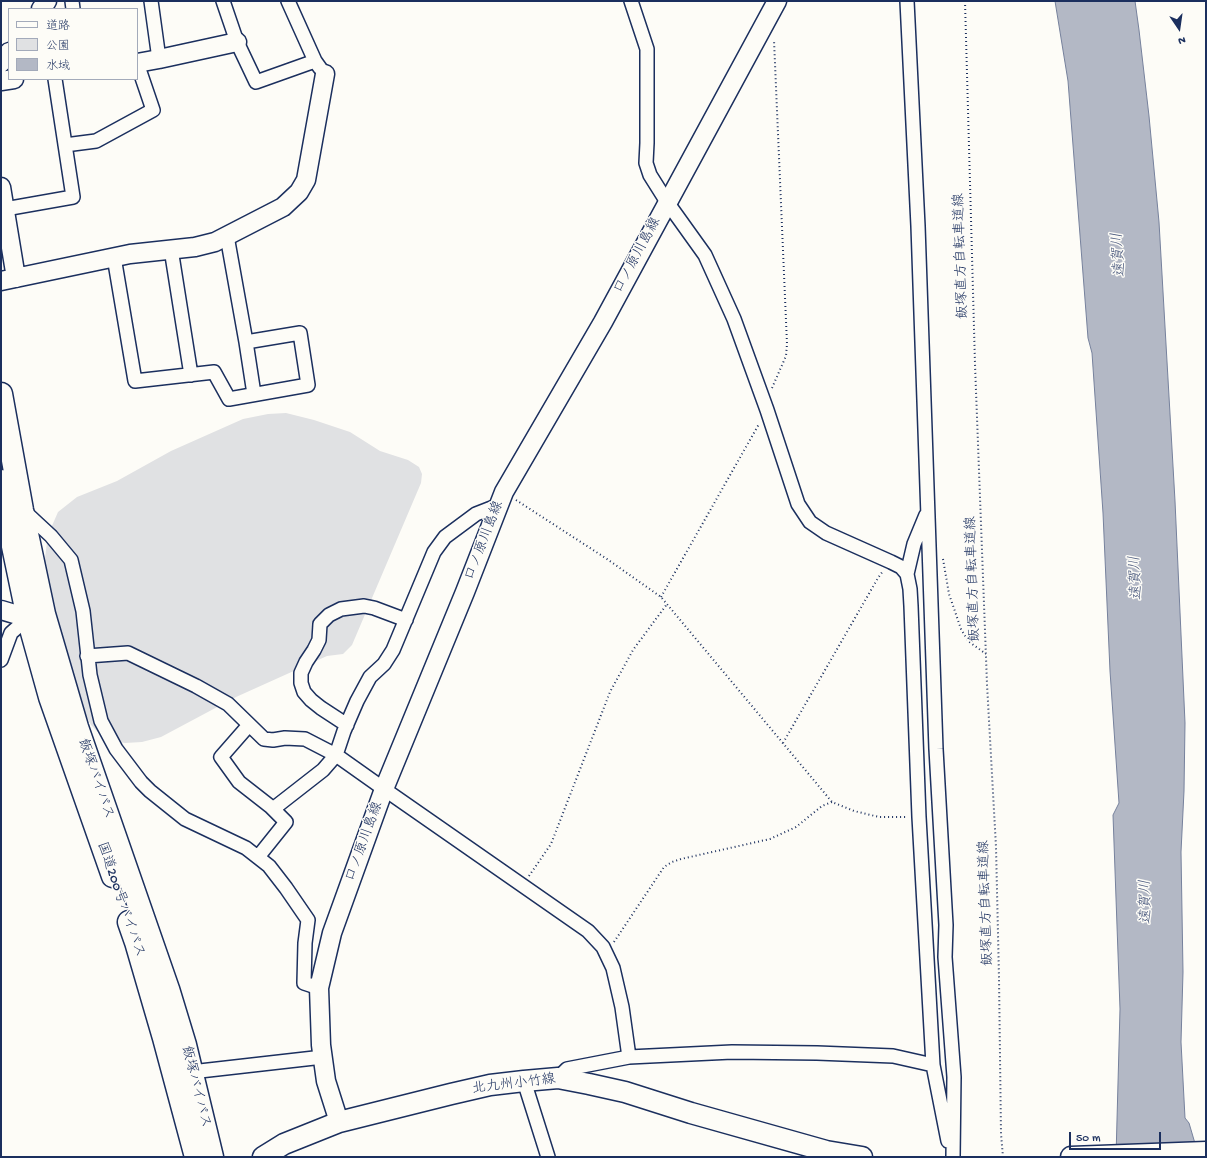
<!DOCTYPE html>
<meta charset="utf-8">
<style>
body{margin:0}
#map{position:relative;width:1207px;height:1158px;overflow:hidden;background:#fdfcf7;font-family:"Gochi Hand","Klee One",sans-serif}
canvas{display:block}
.frame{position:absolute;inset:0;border:2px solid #1b2f5e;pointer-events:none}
.legend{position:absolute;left:8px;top:8px;width:130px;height:72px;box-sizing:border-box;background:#fdfcf7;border:1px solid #a3aaba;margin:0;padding:5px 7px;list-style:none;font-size:12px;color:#1b2f5e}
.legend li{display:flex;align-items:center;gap:8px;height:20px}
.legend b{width:20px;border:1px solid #a3aaba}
.north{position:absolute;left:1159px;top:8px;width:40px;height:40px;-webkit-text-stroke:3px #fdfcf7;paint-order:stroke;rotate:167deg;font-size:11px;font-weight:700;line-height:16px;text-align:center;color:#1b2f5e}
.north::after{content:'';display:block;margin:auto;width:14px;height:18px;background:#1b2f5e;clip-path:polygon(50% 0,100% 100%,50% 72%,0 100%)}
.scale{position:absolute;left:1069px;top:1132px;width:92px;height:18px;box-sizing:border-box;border:2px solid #1b2f5e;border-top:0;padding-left:5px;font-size:12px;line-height:14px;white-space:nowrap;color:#1b2f5e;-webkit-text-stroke:3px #fdfcf7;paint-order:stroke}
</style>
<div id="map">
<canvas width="1207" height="1158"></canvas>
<div class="frame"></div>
<ul class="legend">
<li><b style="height:5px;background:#fdfcf7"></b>道路</li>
<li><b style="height:11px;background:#e0e1e3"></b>公園</li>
<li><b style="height:11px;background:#b3b8c5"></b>水域</li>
</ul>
<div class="north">N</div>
<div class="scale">50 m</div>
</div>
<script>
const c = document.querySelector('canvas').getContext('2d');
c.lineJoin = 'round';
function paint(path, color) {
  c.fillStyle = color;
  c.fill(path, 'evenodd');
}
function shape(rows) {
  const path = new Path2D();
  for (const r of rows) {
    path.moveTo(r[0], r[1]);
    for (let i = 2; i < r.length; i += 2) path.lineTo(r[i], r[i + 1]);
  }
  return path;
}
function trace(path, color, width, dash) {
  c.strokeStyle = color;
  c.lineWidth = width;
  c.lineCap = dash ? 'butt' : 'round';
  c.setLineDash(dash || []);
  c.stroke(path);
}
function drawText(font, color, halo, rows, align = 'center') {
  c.font = font + ' "Gochi Hand","Klee One",sans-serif';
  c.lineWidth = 3;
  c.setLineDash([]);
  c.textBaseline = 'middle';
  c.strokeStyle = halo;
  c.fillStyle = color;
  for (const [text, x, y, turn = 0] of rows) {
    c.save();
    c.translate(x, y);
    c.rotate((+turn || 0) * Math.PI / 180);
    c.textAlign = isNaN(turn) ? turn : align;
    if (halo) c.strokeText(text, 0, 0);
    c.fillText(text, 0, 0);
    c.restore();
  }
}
paint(shape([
 [286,413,314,420,350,432,380,451,408,460,419,467,422,474,421,483,352,645,343,654,327,656,236,697,161,737,142,742,125,743,105,739,91,725,75,695,55,636,44,565,48,535,58,512,77,497,117,481,171,451,243,419,268,414]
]), '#e0e1e3');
const water = shape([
 [1055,1,1135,1,1139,30,1149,116,1159,222,1175,501,1185,723,1184,791,1181,852,1183,972,1181,1042,1185,1118,1189,1123,1199,1157,1116,1157,1120,1009,1113,815,1119,803,1110,671,1103,513,1092,353,1088,338,1068,81,1055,1]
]);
paint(water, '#b3b8c5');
trace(water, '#76819c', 1);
const street = shape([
 [72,1,73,9],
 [151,1,159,59],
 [223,1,237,42,256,82,315,61],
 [288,1,315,61,320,68],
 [907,1,918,226,936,749,946,925,945,957,954,1077,953,1157],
 [65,145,96,141,153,110,137,63],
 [5,209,73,197,55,79],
 [171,249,191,375],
 [114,257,135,381,214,372,229,399,308,385,300,333,246,342,227,236],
 [246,342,254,394],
 [23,510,51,536,71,560,83,611,90,675,101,721,116,749,141,782,150,791,185,819,246,848,269,866,286,888,308,920,305,943,304,983,319,988],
 [907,574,914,544,926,515],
 [87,656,128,653,196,686,228,704,264,739,273,740,285,738,305,739,336,755,384,789,588,931,603,947,613,968,622,1007,629,1057],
 [1,660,11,633,28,618],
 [249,725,221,757,239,782,271,807,286,822,258,857],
 [347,725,321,708,311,700,304,692,301,683,301,673,306,662,314,650,319,640,320,624,329,615,341,609,364,606,374,608,406,620],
 [273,809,323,770,336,755,344,731,357,701,370,677,384,664,393,650,434,552,445,537,476,514,499,505],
 [933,1065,948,1141],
 [191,1072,323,1057],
 [558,1078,567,1069,629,1057,732,1052,817,1053,893,1056,933,1065,919,817,911,606,910,589,907,574,901,567,891,562,826,533,810,522,798,504,767,410,734,319,705,255,667,202,650,175,646,163,647,143,647,49,631,1],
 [524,1081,548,1157]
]);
const secondary = shape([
 [41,9,47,1],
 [1,63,9,52],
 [137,63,159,59,237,42],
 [1,81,14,79],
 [1,187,16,278],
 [1,281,130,254,195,247,215,242,283,207,299,192,306,180,325,74],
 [1,610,28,618,39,615],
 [339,1122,326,1081,321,1045,319,988,332,933,384,789,465,592,504,492,603,322,777,1]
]);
const primary = shape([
 [263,1157,284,1144,339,1122,451,1094,490,1085,524,1081,558,1078,589,1084,625,1092,691,1113,826,1151,862,1157],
 [1071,1157,1206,1152]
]);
const highway = shape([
 [1,394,22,510,44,614,77,727,168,989,185,1045,212,1157],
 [1,481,9,527,28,618,50,697,113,876],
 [129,922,136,942,164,1038,196,1157]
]);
trace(street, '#1b2f5e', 16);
trace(secondary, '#1b2f5e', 21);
trace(primary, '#1b2f5e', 23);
trace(highway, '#1b2f5e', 25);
trace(shape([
 [965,1,975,364,987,684,996,847,999,978,1001,1134,1003,1157],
 [772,388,786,356,787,344,774,40],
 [516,500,607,559,661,597,832,802,854,811,879,817,907,817],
 [943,559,949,594,961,629,968,641,986,654],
 [661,597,759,424],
 [783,743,878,578,883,571],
 [529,876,551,844,610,692,633,650,667,604],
 [614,942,664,867,672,862,681,859,770,839,796,827,822,806,832,802]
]), '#1b2f5e', 2, [1, 3]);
trace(street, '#fdfcf7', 13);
trace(secondary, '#fdfcf7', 18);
trace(primary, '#fdfcf7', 20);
trace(highway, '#fdfcf7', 22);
drawText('14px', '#1b2f5e', '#fdfcf7', [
 ["口ノ原川島線",638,256,-62],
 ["飯塚直方自転車道線",962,256,-92],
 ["口ノ原川島線",485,541,-69],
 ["飯塚直方自転車道線",974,579,-92],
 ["飯塚バイパス",95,779,71],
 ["口ノ原川島線",365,842,-70],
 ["国道200号バイパス",120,900,71],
 ["飯塚直方自転車道線",987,903,-92],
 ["北九州小竹線",514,1085,-7],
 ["飯塚バイパス",195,1087,76]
]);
drawText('italic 15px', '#49587d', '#fdfcf7', [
 ["遠賀川",1120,255,-94],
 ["遠賀川",1137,578,-93],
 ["遠賀川",1147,902,-91]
]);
</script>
